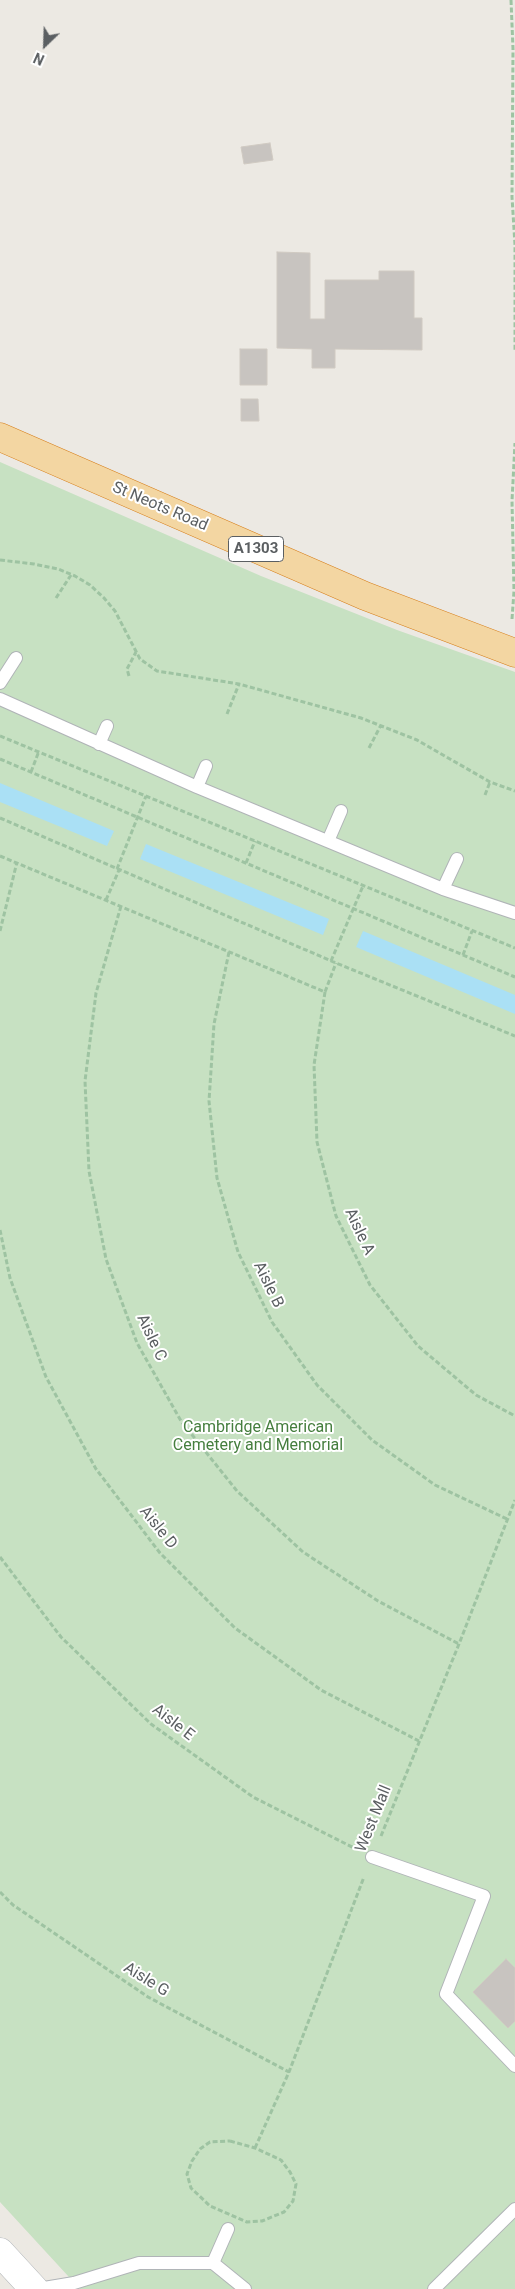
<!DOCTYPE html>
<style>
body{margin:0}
#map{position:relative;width:515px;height:2289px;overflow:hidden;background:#ece9e3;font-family:Roboto,sans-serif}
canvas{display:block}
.north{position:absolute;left:20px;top:20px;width:50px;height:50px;-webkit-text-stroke:4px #fff;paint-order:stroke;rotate:204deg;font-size:14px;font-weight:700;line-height:20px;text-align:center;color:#5b5f62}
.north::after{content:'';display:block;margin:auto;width:18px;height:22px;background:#5b5f62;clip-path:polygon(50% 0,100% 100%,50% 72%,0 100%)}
</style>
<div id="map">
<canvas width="515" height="2289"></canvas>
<div class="north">N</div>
</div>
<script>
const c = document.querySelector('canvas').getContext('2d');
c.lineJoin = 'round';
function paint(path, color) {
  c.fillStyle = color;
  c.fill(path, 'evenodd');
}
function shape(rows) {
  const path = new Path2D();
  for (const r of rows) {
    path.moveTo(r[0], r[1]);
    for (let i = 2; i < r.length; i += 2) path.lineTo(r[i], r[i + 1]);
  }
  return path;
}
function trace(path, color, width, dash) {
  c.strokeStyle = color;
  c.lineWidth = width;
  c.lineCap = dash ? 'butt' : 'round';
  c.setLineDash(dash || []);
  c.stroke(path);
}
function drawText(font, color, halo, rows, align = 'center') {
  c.font = font + ' Roboto,sans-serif';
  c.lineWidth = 4;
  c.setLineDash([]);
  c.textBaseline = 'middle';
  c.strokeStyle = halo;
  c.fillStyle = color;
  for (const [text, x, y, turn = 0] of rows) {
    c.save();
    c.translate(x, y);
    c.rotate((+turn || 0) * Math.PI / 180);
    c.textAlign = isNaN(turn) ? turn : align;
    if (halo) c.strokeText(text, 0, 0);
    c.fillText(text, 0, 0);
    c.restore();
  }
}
paint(shape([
 [0,462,261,576,397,630,515,672,515,2289,80,2289,0,2202]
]), '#c7e1c2');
paint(shape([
 [0,783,114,831,107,846,0,802],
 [146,844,329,919,323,935,140,859],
 [363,931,515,995,515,1014,356,947]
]), '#aae0f5');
const building = shape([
 [270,143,273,160,244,164,241,147,270,143],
 [277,252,310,253,310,319,325,319,325,280,379,280,379,271,414,271,414,318,422,318,422,350,335,349,335,368,312,368,312,349,277,348,277,252],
 [240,349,267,349,267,385,240,385,240,349],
 [241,399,258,399,259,421,241,421,241,399],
 [506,1959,515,1968,515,2021,508,2028,473,1992,506,1959]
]);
paint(building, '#c8c4c0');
trace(building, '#d0cac2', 1);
const service = shape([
 [0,683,16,658],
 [0,699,197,787,443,889,515,913],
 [99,744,107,726],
 [197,787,206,766],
 [328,841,341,811],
 [443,889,457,859],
 [372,1857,484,1896,446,1994,515,2066],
 [213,2263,228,2229],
 [38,2289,74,2283,139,2263,213,2263,245,2289],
 [434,2289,515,2209]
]);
const tertiary = shape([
 [0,2252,34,2289]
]);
const trunk = shape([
 [0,437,365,596,515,653]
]);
trace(service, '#b0b4b7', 14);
trace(tertiary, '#b0b4b7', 29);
trace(trunk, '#d67e19', 29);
trace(shape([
 [511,0,513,49,512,197,515,245,515,350],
 [0,560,34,564,58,569,75,576,90,585,104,598,115,611,140,659,157,671,239,684,361,718,417,740,490,782,515,791],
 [56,598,71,575],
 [512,619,514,591,512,501,515,443],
 [129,676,127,669,136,652],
 [227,714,239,684],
 [0,736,515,948],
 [369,748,381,725],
 [0,759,515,977],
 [31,772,39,751],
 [485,795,490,782],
 [0,818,336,963,515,1036],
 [0,856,325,992,336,963],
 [246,863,255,841],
 [117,869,146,796],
 [106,900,119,870],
 [121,906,96,993,85,1081,89,1171,106,1259,137,1343,181,1421,237,1491,303,1552,378,1601,459,1644],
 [0,931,17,862],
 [229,952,214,1024,209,1101,217,1178,238,1252,272,1322,317,1385,372,1440,435,1485,507,1519],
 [463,955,472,931],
 [331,961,363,886],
 [325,992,314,1065,317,1142,336,1216,370,1285,418,1346,476,1395,515,1416],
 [0,1230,10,1278,46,1377,96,1469,160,1553,235,1628,321,1690,419,1741],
 [0,1557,61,1637,151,1724,253,1797,354,1848],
 [381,1836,459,1644,515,1500],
 [0,1892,13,1905,148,1997,289,2072],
 [230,2141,255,2148,281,2160,290,2172,296,2184,293,2201,284,2212,262,2221,247,2222,210,2206,191,2188,187,2174,192,2161,200,2149,210,2142,230,2141],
 [255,2148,289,2072,364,1877]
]), '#9ec3a2', 3, [5, 2.5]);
trace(service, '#fff', 12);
trace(tertiary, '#fff', 28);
trace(trunk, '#f3d6a2', 28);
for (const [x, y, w] of [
 [256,549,55]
]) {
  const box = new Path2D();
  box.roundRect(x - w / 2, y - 12.5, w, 25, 4);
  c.fillStyle = '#fff';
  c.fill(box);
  trace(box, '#5b5f62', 1);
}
drawText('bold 15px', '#5b5f62', null, [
 ["A1303",256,549]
]);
drawText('16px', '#5b5f62', '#fff', [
 ["St Neots Road",160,507,23],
 ["Aisle A",359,1232,65],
 ["Aisle B",268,1285,64],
 ["Aisle C",151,1338,65],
 ["Aisle D",158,1528,51],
 ["Aisle E",173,1723,38],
 ["West Mall",374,1819,-68],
 ["Aisle G",146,1980,32]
]);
drawText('16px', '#457e3e', '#fff', [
 ["Cambridge American",258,1428],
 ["Cemetery and Memorial",258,1446]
]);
</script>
